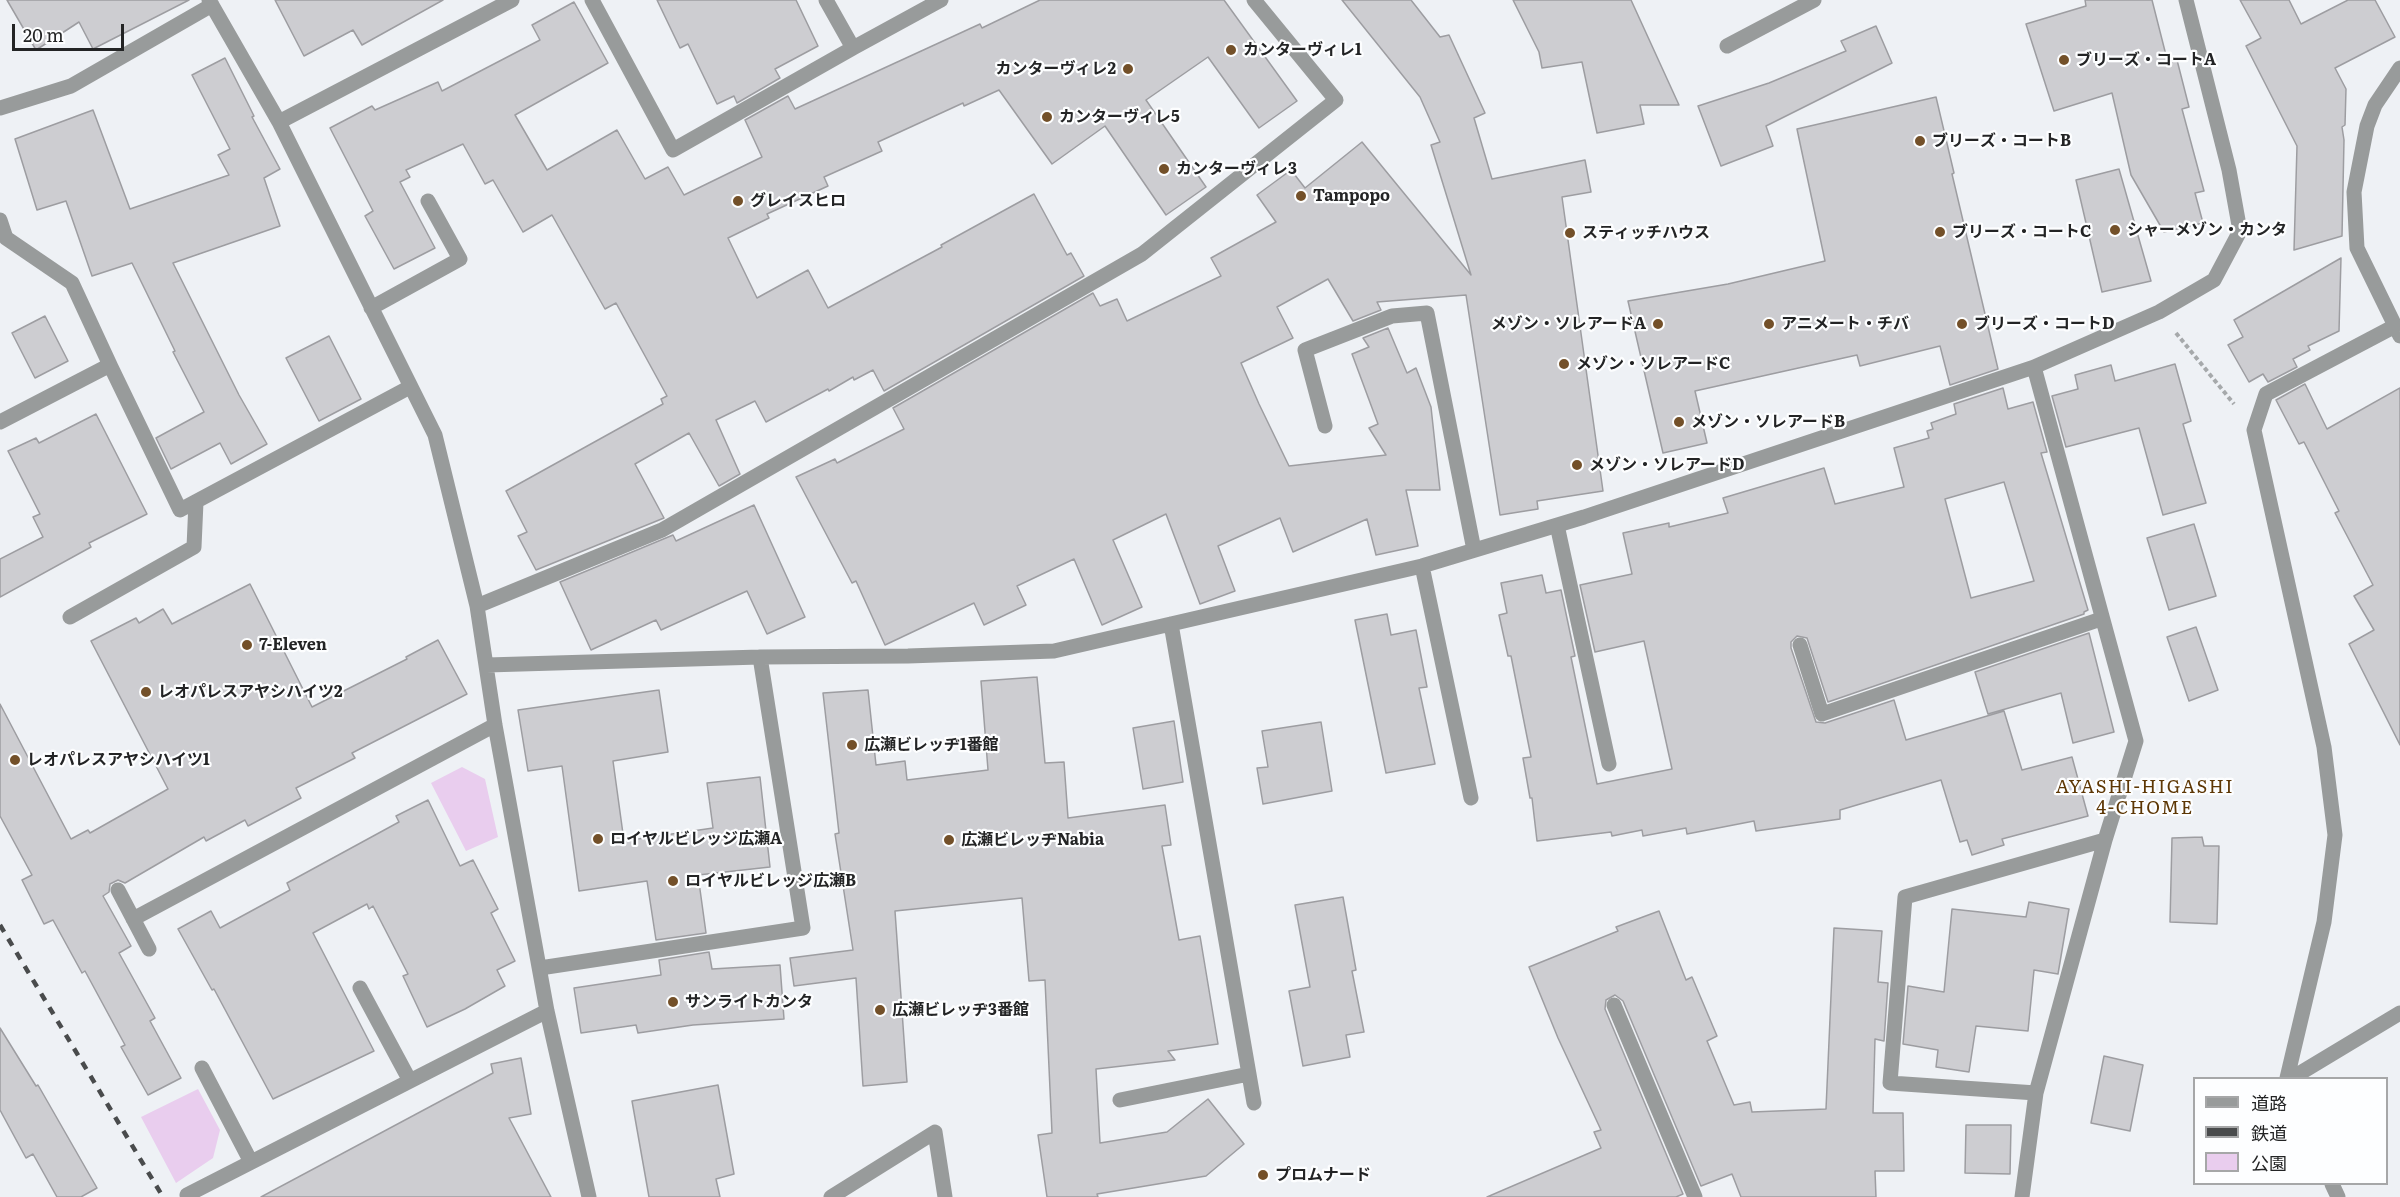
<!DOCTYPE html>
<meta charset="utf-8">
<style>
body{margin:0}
#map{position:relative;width:2400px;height:1197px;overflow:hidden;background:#eef1f5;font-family:Literata,"Noto Sans JP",serif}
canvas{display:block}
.legend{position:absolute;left:2193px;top:1077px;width:195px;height:108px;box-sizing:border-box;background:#fdfeff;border:2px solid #a6a7a8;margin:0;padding:8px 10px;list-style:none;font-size:18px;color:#232425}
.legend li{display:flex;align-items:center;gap:12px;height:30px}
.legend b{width:30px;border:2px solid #a6a7a8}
.scale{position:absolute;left:12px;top:24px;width:112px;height:27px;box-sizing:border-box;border:3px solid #232425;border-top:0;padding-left:8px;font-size:18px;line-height:21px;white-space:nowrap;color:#232425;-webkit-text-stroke:4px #fdfeff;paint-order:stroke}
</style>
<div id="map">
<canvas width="2400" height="1197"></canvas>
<ul class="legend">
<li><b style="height:8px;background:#989b9b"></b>道路</li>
<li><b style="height:8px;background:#494b4c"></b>鉄道</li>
<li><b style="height:16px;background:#e9cdee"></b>公園</li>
</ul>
<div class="scale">20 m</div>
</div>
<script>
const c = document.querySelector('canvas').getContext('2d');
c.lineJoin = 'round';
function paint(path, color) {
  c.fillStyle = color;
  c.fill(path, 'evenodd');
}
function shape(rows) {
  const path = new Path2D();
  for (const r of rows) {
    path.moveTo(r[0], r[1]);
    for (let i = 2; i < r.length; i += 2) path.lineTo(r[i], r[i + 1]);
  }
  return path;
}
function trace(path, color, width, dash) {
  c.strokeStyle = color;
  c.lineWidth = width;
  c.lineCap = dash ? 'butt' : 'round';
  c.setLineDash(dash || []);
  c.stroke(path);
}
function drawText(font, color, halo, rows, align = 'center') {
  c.font = font + ' Literata,"Noto Sans JP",serif';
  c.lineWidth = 4.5;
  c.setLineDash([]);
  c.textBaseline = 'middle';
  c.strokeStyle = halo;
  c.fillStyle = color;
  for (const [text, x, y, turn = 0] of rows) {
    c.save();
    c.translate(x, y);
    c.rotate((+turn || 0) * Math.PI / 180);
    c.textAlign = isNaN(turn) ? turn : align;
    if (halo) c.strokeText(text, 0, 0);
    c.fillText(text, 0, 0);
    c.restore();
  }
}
paint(shape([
 [462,767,485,779,498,837,466,851,431,783],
 [198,1089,220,1130,213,1158,176,1183,141,1117]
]), '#e9cdee');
const building = shape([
 [7,0,189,0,93,49,79,22,36,50,7,0],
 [275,0,443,0,362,45,353,30,304,56,275,0],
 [657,0,796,0,818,46,775,69,780,78,737,103,734,96,717,104,688,44,680,48,657,0],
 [1040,0,1224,0,1297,101,1259,128,1208,57,1146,100,1206,187,1166,215,1105,126,1052,164,999,90,964,106,963,103,878,142,882,151,824,177,828,186,767,214,769,218,728,238,757,298,808,270,828,308,942,247,941,245,1034,194,1067,255,1071,253,1084,276,884,391,873,370,854,380,853,377,829,391,828,389,766,422,755,401,716,420,740,474,719,486,689,433,635,464,664,518,536,570,518,536,527,532,506,491,663,404,661,399,667,396,616,303,605,309,552,215,523,232,493,180,485,184,463,144,406,170,410,177,400,182,435,248,394,269,365,216,373,211,330,128,372,106,375,110,438,82,442,91,540,40,532,25,574,2,608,63,515,115,547,170,617,130,645,179,668,167,684,195,762,157,745,120,788,96,795,109,980,24,982,28,1040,0],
 [1342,0,1411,0,1440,37,1449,35,1485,113,1474,118,1492,179,1585,160,1591,192,1562,197,1603,491,1537,501,1538,509,1500,515,1466,295,1377,302,1381,310,1353,321,1328,279,1277,307,1293,338,1241,363,1259,404,1289,466,1386,455,1369,428,1378,424,1352,354,1369,347,1363,338,1388,328,1407,373,1416,368,1431,407,1440,490,1406,490,1418,546,1376,555,1367,519,1293,552,1280,518,1218,546,1235,591,1200,604,1166,514,1113,540,1142,607,1102,625,1074,559,1017,586,1026,605,984,625,974,603,885,645,856,581,852,583,796,477,835,459,837,463,904,429,893,408,1093,293,1100,306,1117,299,1127,321,1221,276,1211,258,1276,222,1257,195,1291,170,1305,188,1362,142,1471,275,1431,145,1440,142,1420,97,1342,0],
 [1513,0,1631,0,1679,105,1640,105,1644,124,1597,133,1582,62,1542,68,1539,52,1513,0],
 [2085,0,2152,0,2168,63,2177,60,2189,107,2182,109,2204,191,2195,193,2203,223,2164,232,2131,175,2112,93,2054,111,2026,24,2086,6,2085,0],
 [2240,0,2289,0,2301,24,2348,0,2375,0,2395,37,2335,68,2346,89,2345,125,2342,127,2344,140,2342,236,2294,250,2297,146,2246,46,2261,38,2240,0],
 [1876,26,1892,63,1766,126,1773,146,1721,166,1698,106,1769,83,1846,51,1841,41,1876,26],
 [225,58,254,116,252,117,280,169,264,178,280,226,173,263,239,395,267,444,231,464,220,443,171,469,156,438,204,412,173,352,175,351,132,263,92,276,66,201,37,210,15,139,93,110,130,209,229,175,218,155,230,149,192,75,225,58],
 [1936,97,1954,173,1952,174,1998,369,1950,385,1940,346,1860,366,1857,355,1695,391,1707,443,1663,453,1628,301,1728,284,1825,261,1797,129,1936,97],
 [2119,169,2151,281,2102,292,2076,180,2119,169],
 [2341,258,2339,331,2308,346,2310,350,2293,359,2297,367,2268,382,2263,374,2249,382,2228,345,2243,337,2234,320,2341,258],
 [45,316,68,361,35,378,12,333,45,316],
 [329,336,361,399,319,421,286,358,329,336],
 [2175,364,2191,421,2183,424,2206,503,2163,515,2139,428,2066,447,2052,396,2078,389,2075,375,2111,365,2115,381,2175,364],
 [2305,384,2327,429,2400,388,2400,745,2349,644,2374,630,2354,596,2373,585,2335,513,2339,511,2304,442,2299,444,2276,400,2305,384],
 [2003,388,2008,409,2033,402,2047,452,2041,453,2088,610,2084,612,2084,614,1828,702,1807,638,1797,636,1791,642,1791,648,1816,722,1825,723,1894,700,1906,740,2004,711,2022,770,2072,757,2088,816,2002,839,2004,845,1972,855,1967,840,1960,842,1941,780,1840,810,1840,819,1756,831,1754,821,1687,834,1686,828,1643,836,1642,830,1612,836,1611,832,1537,841,1532,798,1530,798,1523,758,1531,757,1511,656,1508,656,1499,615,1507,613,1501,583,1542,575,1546,593,1561,590,1575,656,1571,657,1597,784,1672,769,1644,641,1595,652,1580,585,1632,574,1623,533,1669,523,1669,527,1728,513,1723,498,1824,468,1835,504,1904,487,1894,448,1929,438,1927,431,1933,429,1931,423,1956,414,1954,404,2003,388],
 [2004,482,2034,581,1971,598,1945,499,2004,482],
 [96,414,147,514,89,543,91,547,0,597,0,559,43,537,33,517,40,514,8,451,36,438,39,443,96,414],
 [754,505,805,617,767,634,747,591,661,630,656,620,591,650,560,582,673,535,676,541,754,505],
 [2194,524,2216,596,2169,610,2147,538,2194,524],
 [250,584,312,707,407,659,406,657,438,640,467,694,352,753,355,758,296,788,301,798,248,826,245,820,206,841,204,837,125,883,118,880,110,884,109,892,103,896,131,946,119,953,155,1018,150,1021,181,1078,148,1095,121,1047,125,1045,85,971,82,973,53,920,44,924,22,880,32,875,0,816,0,704,71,839,88,830,90,833,168,789,91,641,136,618,139,623,163,609,172,624,250,584],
 [1387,614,1391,635,1416,630,1427,687,1419,688,1435,764,1386,773,1355,620,1387,614],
 [2196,627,2218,690,2189,701,2167,637,2196,627],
 [2089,633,2114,732,2073,743,2061,693,1988,714,1975,672,2089,633],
 [1037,677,1045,763,1064,762,1068,818,1165,805,1171,845,1162,846,1179,940,1200,936,1218,1044,1168,1051,1175,1060,1096,1069,1100,1143,1167,1132,1208,1099,1244,1144,1206,1176,1097,1194,1098,1197,1047,1197,1038,1135,1052,1133,1045,980,1029,981,1022,898,895,911,907,1082,863,1086,856,978,794,986,790,958,853,950,835,834,839,833,823,693,868,690,876,765,905,761,907,780,988,770,981,681,1037,677],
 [659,690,668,752,613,761,624,841,713,828,707,783,760,777,770,867,698,875,706,933,656,940,647,881,579,891,562,766,528,771,518,710,659,690],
 [1174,721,1183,782,1143,789,1133,728,1174,721],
 [1321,722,1332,791,1263,804,1257,768,1268,767,1262,731,1321,722],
 [428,800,460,866,473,860,498,909,491,913,515,961,497,970,505,986,465,1009,427,1027,403,976,408,974,373,906,369,909,367,904,313,933,374,1051,273,1099,214,989,212,990,178,929,211,911,220,928,290,890,287,883,399,822,396,816,428,800],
 [2202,837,2204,846,2219,846,2217,924,2170,922,2172,838,2202,837],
 [1343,897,1356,970,1352,971,1364,1032,1346,1035,1350,1057,1303,1066,1289,991,1310,987,1295,905,1343,897],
 [2029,902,2069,909,2058,974,2034,970,2028,1031,1976,1026,1969,1072,1936,1067,1938,1050,1903,1044,1908,986,1944,992,1952,909,2026,917,2029,902],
 [1659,911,1686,980,1692,977,1717,1036,1707,1041,1734,1105,1750,1102,1752,1112,1826,1109,1834,928,1882,931,1878,982,1888,983,1884,1041,1875,1039,1873,1113,1903,1113,1904,1171,1875,1171,1876,1197,1741,1197,1732,1174,1701,1186,1623,1001,1615,995,1606,1000,1605,1009,1683,1194,1676,1197,1487,1197,1601,1148,1594,1132,1601,1130,1558,1038,1529,967,1618,931,1616,927,1659,911],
 [709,952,712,969,780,965,784,1019,693,1025,638,1033,636,1025,581,1033,574,988,661,975,659,960,709,952],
 [0,1028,36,1086,38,1085,97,1188,81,1197,57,1197,33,1154,26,1158,0,1110,0,1028],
 [2104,1056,2143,1065,2130,1131,2091,1123,2104,1056],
 [521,1058,531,1114,509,1118,551,1197,261,1197,493,1073,491,1064,521,1058],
 [718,1085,734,1174,716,1179,720,1197,649,1197,632,1101,718,1085],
 [1966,1125,2011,1125,2010,1174,1965,1173,1966,1125]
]);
paint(building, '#cdcdd1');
trace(building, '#9d9da1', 1.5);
trace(shape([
 [2176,333,2234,404]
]), '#a6a9ab', 4, [4.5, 3]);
trace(shape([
 [209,0,279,122,435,435,477,606,495,725,547,1011,589,1197],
 [592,0,673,150,853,48,826,0],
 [1727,46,1814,0],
 [853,48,941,0],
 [2400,68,2375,105,2367,126,2354,192,2357,248,2400,336],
 [0,108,71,86,212,5],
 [279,122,512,0],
 [0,220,6,238,72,283,110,365,0,422],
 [371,308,460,259,428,201],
 [110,365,180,510,410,387],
 [2034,367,2136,741,2105,840,1905,897,1890,1083,2036,1093,2105,840],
 [1325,426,1305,350,1392,316,1427,313,1474,550],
 [1557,525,1609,764],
 [1422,566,1471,798],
 [477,606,662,530,1142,254,1336,100,1254,0],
 [70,617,194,547,196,502],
 [1171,624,1254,1103],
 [1800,645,1822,714,2101,619],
 [487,665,760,657,908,656,1054,651,1422,566,1584,517,2034,367,2159,312,2214,280,2240,231,2229,170,2186,0],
 [118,890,149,949],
 [133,919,495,725],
 [540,968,803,928,760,657],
 [360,988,410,1081],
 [1614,1005,1695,1197],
 [202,1068,251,1162],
 [2287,1078,2324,922,2335,835,2324,747,2254,430,2266,394,2395,326],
 [2292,1078,2400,1013],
 [1120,1100,1249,1074],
 [2332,1184,2338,1197],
 [187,1195,547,1011],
 [831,1197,935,1132,945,1197],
 [2022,1197,2036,1093]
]), '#989b9b', 15);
trace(shape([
 [0,925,163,1197]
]), '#494b4c', 4.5, [8, 8]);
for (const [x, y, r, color] of [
 [1231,50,6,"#735029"],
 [2064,60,6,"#735029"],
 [1128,69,6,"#735029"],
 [1047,117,6,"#735029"],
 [1920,141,6,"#735029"],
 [1164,169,6,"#735029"],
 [1301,196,6,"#735029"],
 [738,201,6,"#735029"],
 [2115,230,6,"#735029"],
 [1940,232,6,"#735029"],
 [1570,233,6,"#735029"],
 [1658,324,6,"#735029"],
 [1769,324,6,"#735029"],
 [1962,324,6,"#735029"],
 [1564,364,6,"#735029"],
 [1679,422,6,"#735029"],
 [1577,465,6,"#735029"],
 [247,645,6,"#735029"],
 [146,692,6,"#735029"],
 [852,745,6,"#735029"],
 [15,760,6,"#735029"],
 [598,839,6,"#735029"],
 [949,840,6,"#735029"],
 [673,881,6,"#735029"],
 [673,1002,6,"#735029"],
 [880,1010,6,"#735029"],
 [1263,1175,6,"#735029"]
]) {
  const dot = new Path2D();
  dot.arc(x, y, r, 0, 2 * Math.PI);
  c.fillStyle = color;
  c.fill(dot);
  trace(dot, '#fdfeff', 2);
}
drawText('bold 16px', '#232425', '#fdfeff', [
 ["カンターヴィレ1",1243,50],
 ["ブリーズ・コートA",2076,60],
 ["カンターヴィレ2",1116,69,"right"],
 ["カンターヴィレ5",1059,117],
 ["ブリーズ・コートB",1932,141],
 ["カンターヴィレ3",1176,169],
 ["Tampopo",1313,196],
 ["グレイスヒロ",750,201],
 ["シャーメゾン・カンタ",2127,230],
 ["ブリーズ・コートC",1952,232],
 ["スティッチハウス",1582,233],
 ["メゾン・ソレアードA",1646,324,"right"],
 ["アニメート・チバ",1781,324],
 ["ブリーズ・コートD",1974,324],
 ["メゾン・ソレアードC",1576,364],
 ["メゾン・ソレアードB",1691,422],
 ["メゾン・ソレアードD",1589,465],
 ["7-Eleven",259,645],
 ["レオパレスアヤシハイツ2",158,692],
 ["広瀬ビレッヂ1番館",864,745],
 ["レオパレスアヤシハイツ1",27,760],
 ["ロイヤルビレッジ広瀬A",610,839],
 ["広瀬ビレッヂNabia",961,840],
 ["ロイヤルビレッジ広瀬B",685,881],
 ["サンライトカンタ",685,1002],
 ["広瀬ビレッヂ3番館",892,1010],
 ["プロムナード",1275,1175]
], 'left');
c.letterSpacing = '1.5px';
drawText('18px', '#5d3705', '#fdfeff', [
 ["AYASHI-HIGASHI",2145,788],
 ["4-CHOME",2145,809]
]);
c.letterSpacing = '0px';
</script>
